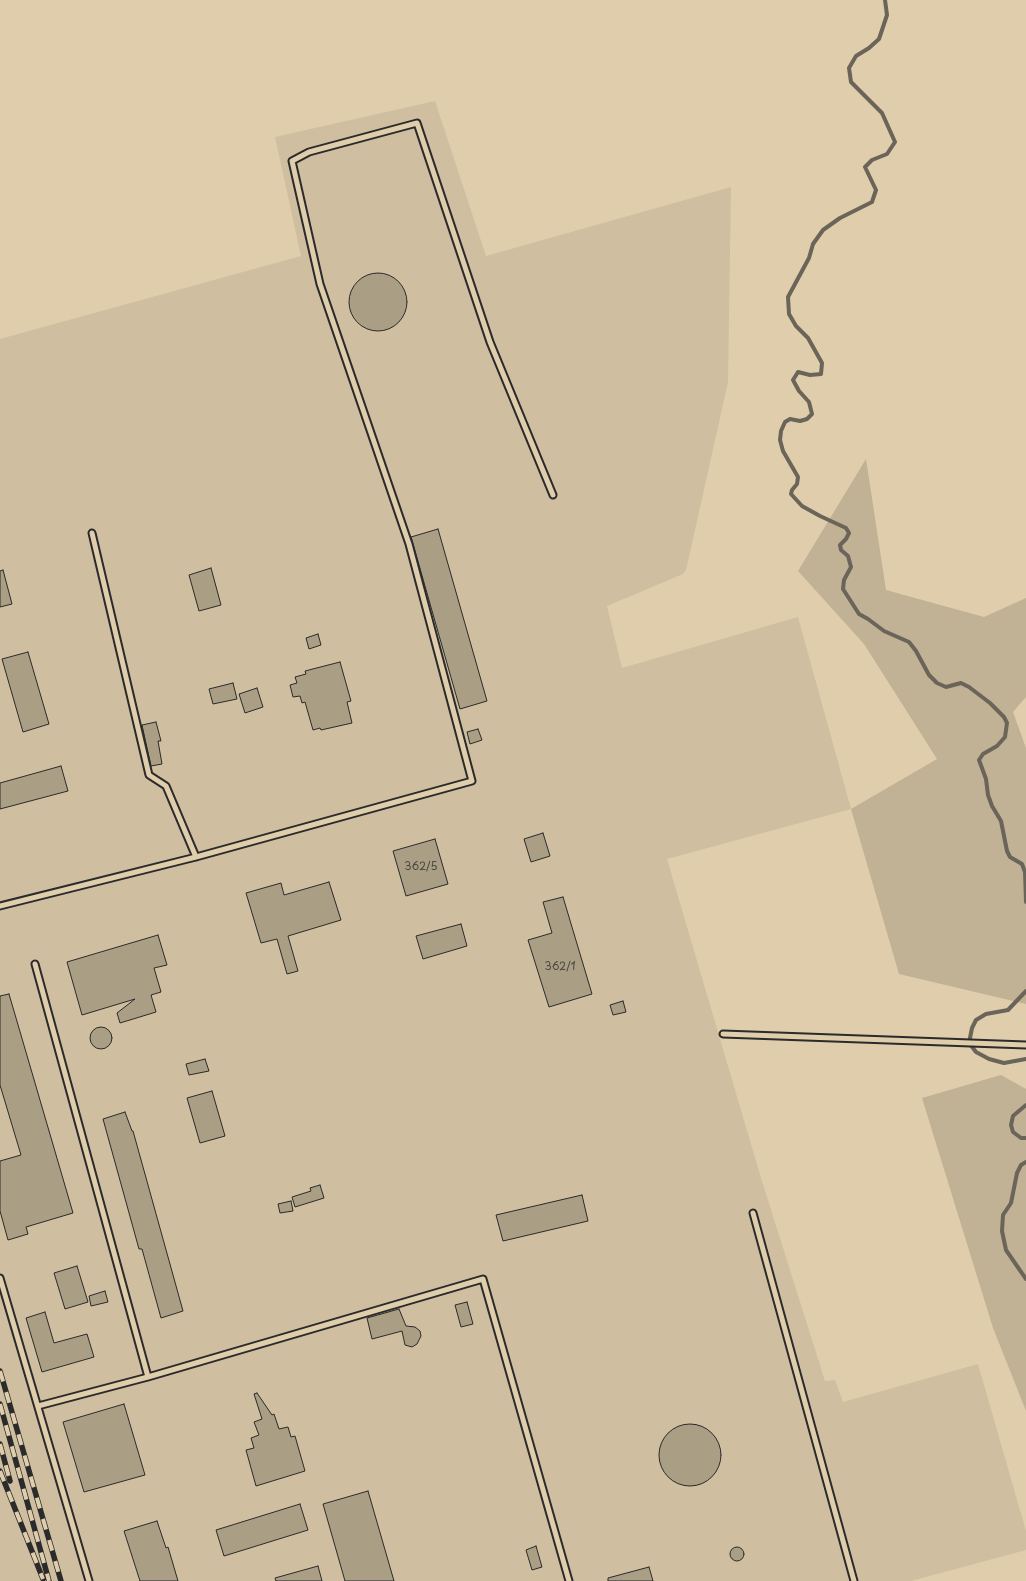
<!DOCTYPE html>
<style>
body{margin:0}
canvas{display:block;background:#dfcdab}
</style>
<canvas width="1026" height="1581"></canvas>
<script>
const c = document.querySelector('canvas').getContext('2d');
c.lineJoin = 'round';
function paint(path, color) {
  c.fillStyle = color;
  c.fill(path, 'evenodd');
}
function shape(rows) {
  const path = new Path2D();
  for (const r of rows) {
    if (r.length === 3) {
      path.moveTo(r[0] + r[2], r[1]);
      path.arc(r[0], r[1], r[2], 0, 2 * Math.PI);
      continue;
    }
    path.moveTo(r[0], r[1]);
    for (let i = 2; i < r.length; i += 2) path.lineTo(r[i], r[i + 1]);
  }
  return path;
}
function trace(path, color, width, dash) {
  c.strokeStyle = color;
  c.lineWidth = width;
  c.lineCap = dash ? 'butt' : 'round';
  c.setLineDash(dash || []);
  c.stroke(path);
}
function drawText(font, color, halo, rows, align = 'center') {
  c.font = font + ' "Playpen Sans",sans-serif';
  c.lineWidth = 4;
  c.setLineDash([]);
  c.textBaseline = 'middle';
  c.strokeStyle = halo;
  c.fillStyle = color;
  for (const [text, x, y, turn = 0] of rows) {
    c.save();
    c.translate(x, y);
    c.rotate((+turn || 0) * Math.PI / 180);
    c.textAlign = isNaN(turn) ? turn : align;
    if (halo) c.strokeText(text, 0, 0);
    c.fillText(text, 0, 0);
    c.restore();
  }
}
paint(shape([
 [435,101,486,256,731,187,728,382,686,570,683,574,607,606,622,668,798,617,851,809,667,859,761,1178,825,1381,835,1380,843,1402,978,1364,1026,1531,1026,1550,911,1581,0,1581,0,339,301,256,275,137]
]), '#cfbfa0');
paint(shape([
 [866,459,886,590,984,617,1026,598,1026,697,1013,712,1026,748,1026,1004,899,974,851,809,937,759,864,644,798,571],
 [1001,1075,1026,1089,1026,1411,993,1328,922,1098]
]), '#c1b296');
trace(shape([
 [885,0,887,15,879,39,869,48,856,56,849,68,851,82,882,113,895,142,887,154,872,160,865,167,876,190,872,202,840,218,823,230,813,244,809,258,788,297,789,314,796,326,808,338,822,363,821,374,810,375,798,372,793,380,799,391,809,402,812,414,807,419,800,421,790,419,785,422,781,431,780,440,783,451,798,477,797,484,792,490,791,494,802,506,820,516,846,528,849,533,846,539,840,545,841,550,848,556,851,567,844,580,843,589,859,614,868,619,884,631,909,642,916,651,929,675,937,683,946,687,961,683,969,687,990,703,1004,717,1007,723,1005,737,997,746,983,754,979,760,986,779,988,795,992,806,1001,821,1007,851,1010,857,1022,864,1025,872,1026,902],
 [1026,991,1008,1010,986,1014,976,1020,972,1028,969,1043,976,1052,989,1059,1004,1063,1026,1059],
 [1026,1105,1013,1116,1011,1125,1013,1132,1021,1138,1026,1138],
 [1026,1162,1021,1165,1017,1173,1011,1203,1003,1215,1002,1231,1006,1250,1026,1279]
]), '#6b6459', 4);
const building = shape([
 [378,302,29],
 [438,529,487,701,460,709,411,537,438,529],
 [211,568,221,605,199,611,189,575,211,568],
 [3,570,12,604,0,607,0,571,3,570],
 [318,634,321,645,309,649,306,638,318,634],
 [28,652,49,724,23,732,2,659,28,652],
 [340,662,351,701,347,702,352,723,321,730,320,728,313,730,305,702,302,703,300,696,293,697,290,685,297,683,295,677,306,674,305,671,340,662],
 [233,683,237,699,213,704,209,689,233,683],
 [257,688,263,707,245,713,239,694,257,688],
 [156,722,161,741,158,741,162,764,151,766,142,725,156,722],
 [478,729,482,740,470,744,467,732,478,729],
 [61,766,68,791,0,809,0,783,61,766],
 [543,833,550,856,531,862,524,839,543,833],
 [435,839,448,884,406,896,393,851,435,839],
 [329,882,341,920,288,936,298,971,287,974,277,939,261,943,246,893,281,883,284,895,329,882],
 [563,897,592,994,549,1007,528,940,552,933,543,902,563,897],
 [461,924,467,946,423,959,416,936,461,924],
 [158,935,167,965,154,968,161,992,151,995,156,1012,120,1023,117,1013,135,999,82,1015,67,962,158,935],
 [9,994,73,1213,26,1227,28,1234,8,1240,0,1211,0,1161,21,1155,0,1085,0,996,9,994],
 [623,1001,626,1012,613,1015,610,1005,623,1001],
 [101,1038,11],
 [205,1059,209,1071,189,1075,186,1064,205,1059],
 [212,1091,225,1136,200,1143,187,1098,212,1091],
 [125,1112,132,1131,133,1131,183,1311,161,1318,142,1249,139,1249,103,1119,125,1112],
 [320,1185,324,1198,295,1207,292,1197,311,1191,310,1188,320,1185],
 [582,1195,588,1221,503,1241,496,1215,582,1195],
 [291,1201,293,1211,280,1213,278,1204,291,1201],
 [77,1266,88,1302,65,1309,54,1273,77,1266],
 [105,1291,108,1302,91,1306,89,1296,105,1291],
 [467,1302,473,1324,461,1327,455,1305,467,1302],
 [399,1309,406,1326,415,1327,420,1331,421,1336,417,1344,412,1347,405,1345,402,1331,372,1339,367,1318,399,1309],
 [45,1312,54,1343,87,1334,94,1357,42,1372,26,1318,45,1312],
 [257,1393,272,1415,274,1414,279,1429,288,1427,291,1437,295,1436,305,1471,256,1486,246,1450,254,1448,251,1438,259,1435,254,1422,262,1419,254,1394,257,1393],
 [124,1404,145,1475,84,1492,63,1422,124,1404],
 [690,1455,31],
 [368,1491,394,1581,345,1581,323,1504,368,1491],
 [300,1504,308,1530,224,1556,216,1530,300,1504],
 [157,1521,166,1548,168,1547,178,1581,140,1581,124,1531,157,1521],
 [536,1546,542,1567,532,1570,526,1550,536,1546],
 [737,1554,7],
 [318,1566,322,1581,276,1581,275,1578,318,1566],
 [649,1567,653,1581,608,1581,608,1578,649,1567]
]);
paint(building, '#aa9e85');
trace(building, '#2b2b2b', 1);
const service = shape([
 [92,533,149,775,166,786,196,857],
 [0,906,196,857,472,781,409,544,320,284,292,161,309,152,417,123,490,342,553,495],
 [35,964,148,1377],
 [723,1034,1026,1045],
 [753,1213,854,1581],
 [0,1278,89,1581],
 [38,1406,148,1377,483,1279,569,1581]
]);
trace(service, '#2b2b2b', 9);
trace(service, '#dfcdab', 5);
const rail = shape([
 [0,1371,61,1581],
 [0,1404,49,1581],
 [0,1444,10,1481],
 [0,1471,43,1579]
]);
trace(rail, '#2b2b2b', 5.5);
trace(rail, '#dfcdab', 4, [11]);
drawText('11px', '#4b4842', null, [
 ["362/5",421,867],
 ["362/1",560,967]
]);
</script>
